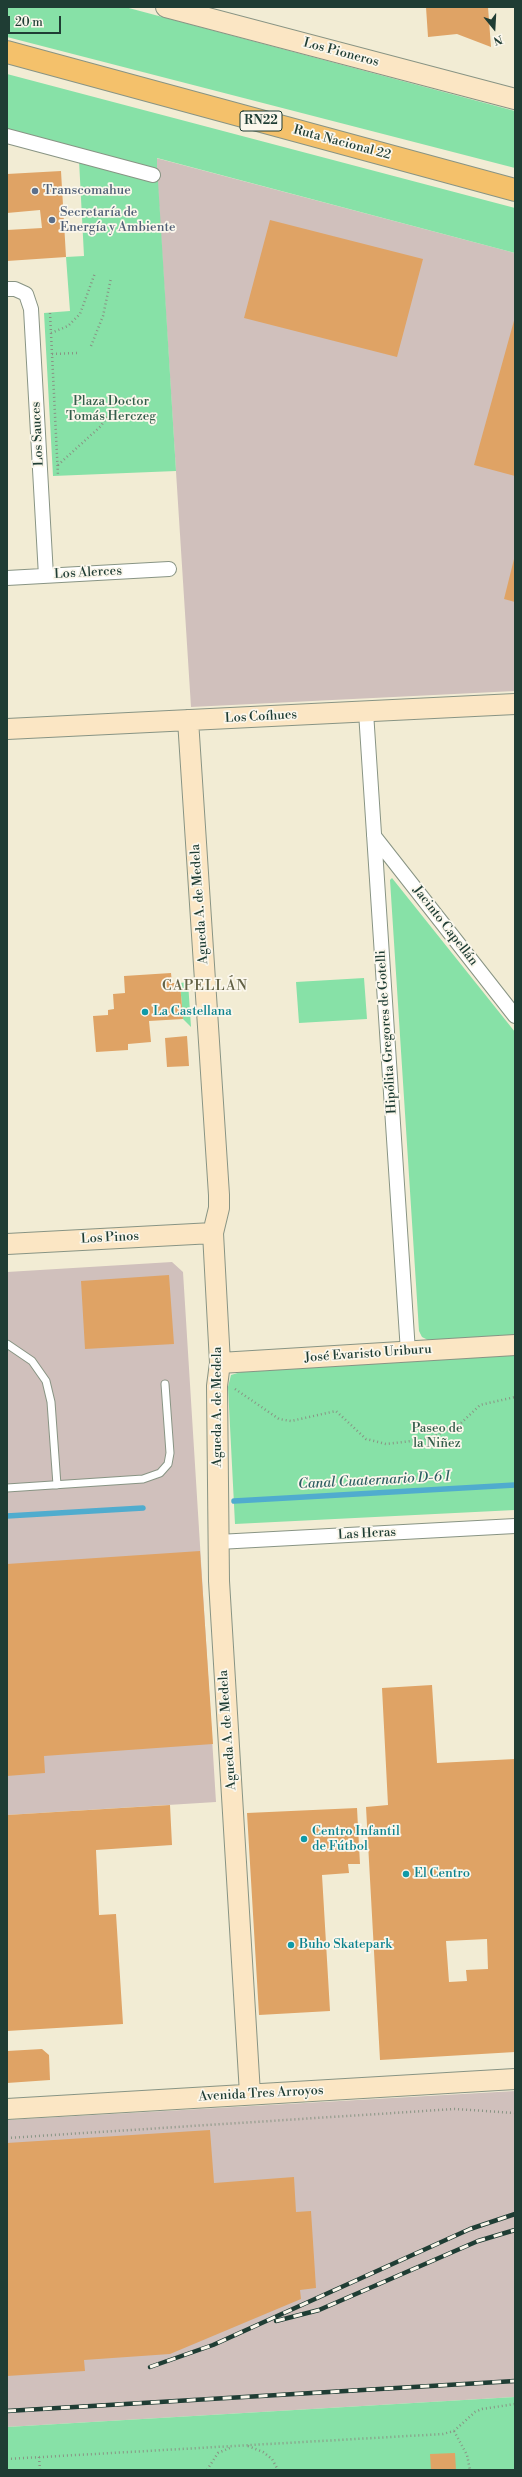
<!DOCTYPE html>
<meta charset="utf-8">
<style>
body{margin:0}
#map{position:relative;width:522px;height:2477px;overflow:hidden;background:#f2ecd4;font-family:"Libre Bodoni",serif}
canvas{display:block}
.frame{position:absolute;inset:0;border:8px solid #1f3d34;pointer-events:none}
.north{position:absolute;left:474px;top:8px;width:40px;height:40px;-webkit-text-stroke:3px #fbf7ec;paint-order:stroke;rotate:162deg;font-size:11px;font-weight:700;line-height:16px;text-align:center;color:#1f3d34}
.north::after{content:'';display:block;margin:auto;width:14px;height:18px;background:#1f3d34;clip-path:polygon(50% 0,100% 100%,50% 72%,0 100%)}
.scale{position:absolute;left:8px;top:16px;width:53px;height:18px;box-sizing:border-box;border:2px solid #1f3d34;border-top:0;padding-left:5px;font-size:12px;line-height:14px;white-space:nowrap;color:#1f3d34;-webkit-text-stroke:3px #fbf7ec;paint-order:stroke}
</style>
<div id="map">
<canvas width="522" height="2477"></canvas>
<div class="frame"></div>
<div class="north">N</div>
<div class="scale">20 m</div>
</div>
<script>
const c = document.querySelector('canvas').getContext('2d');
c.lineJoin = 'round';
function paint(path, color) {
  c.fillStyle = color;
  c.fill(path, 'evenodd');
}
function shape(rows) {
  const path = new Path2D();
  for (const r of rows) {
    path.moveTo(r[0], r[1]);
    for (let i = 2; i < r.length; i += 2) path.lineTo(r[i], r[i + 1]);
  }
  return path;
}
function trace(path, color, width, dash) {
  c.strokeStyle = color;
  c.lineWidth = width;
  c.lineCap = dash ? 'butt' : 'round';
  c.setLineDash(dash || []);
  c.stroke(path);
}
function drawText(font, color, halo, rows, align = 'center') {
  c.font = font + ' "Libre Bodoni",serif';
  c.lineWidth = 3.5;
  c.setLineDash([]);
  c.textBaseline = 'middle';
  c.strokeStyle = halo;
  c.fillStyle = color;
  for (const [text, x, y, turn = 0] of rows) {
    c.save();
    c.translate(x, y);
    c.rotate((+turn || 0) * Math.PI / 180);
    c.textAlign = isNaN(turn) ? turn : align;
    if (halo) c.strokeText(text, 0, 0);
    c.fillText(text, 0, 0);
    c.restore();
  }
}
paint(shape([
 [156,158,515,253,515,691,191,707],
 [172,1262,183,1272,216,1802,7,1815,7,1272],
 [515,2091,515,2397,7,2427,7,2120]
]), '#d0c0bc');
paint(shape([
 [7,7,125,7,515,111,515,168,7,37],
 [7,74,515,208,515,253,157,158,157,170,7,130],
 [79,160,158,181,176,471,53,476,44,313,70,311,66,257,84,256],
 [392,878,515,1032,515,1335,428,1340,422,1337,419,1331,390,880],
 [364,978,367,1019,299,1023,296,982],
 [188,982,191,1027,183,1019,180,983],
 [515,1355,515,1510,235,1524,228,1387,231,1375,241,1372],
 [515,2397,515,2470,7,2470,7,2427]
]), '#87e1a7');
trace(shape([
 [234,1501,515,1485],
 [7,1516,143,1508]
]), '#50acce', 5.5);
paint(shape([
 [426,7,488,7,491,47,457,34,428,37],
 [61,171,66,257,7,261,7,230,42,228,40,210,7,213,7,174],
 [270,220,423,259,397,357,244,318],
 [515,317,515,476,474,465],
 [514,559,515,559,515,602,504,599],
 [171,973,172,983,180,983,183,1019,149,1021,151,1042,128,1044,128,1050,96,1052,93,1016,108,1015,108,1010,114,1009,113,994,125,993,124,976],
 [187,1036,189,1066,167,1067,165,1038],
 [169,1275,174,1344,85,1349,81,1281],
 [200,1551,213,1744,44,1756,45,1773,7,1776,7,1564],
 [432,1685,437,1763,515,1759,515,2052,380,2060,366,1807,388,1805,382,1688],
 [487,1939,488,1969,466,1970,467,1981,449,1982,446,1941],
 [170,1805,172,1845,96,1850,99,1915,116,1914,123,2024,7,2031,7,1815],
 [357,1808,360,1864,348,1864,349,1873,322,1875,330,2011,259,2015,247,1813],
 [42,2049,49,2055,50,2080,7,2083,7,2051],
 [210,2130,214,2183,294,2177,296,2212,311,2211,316,2288,300,2290,301,2299,170,2354,84,2360,85,2371,7,2376,7,2143],
 [455,2453,456,2470,431,2470,430,2454]
]), '#dfa365');
const lane = shape([
 [7,1344,32,1361,46,1381,51,1402,57,1485],
 [7,1488,143,1479,160,1473,168,1464,170,1453,165,1384]
]);
const street = shape([
 [7,136,153,175],
 [7,289,15,289,26,294,31,309,46,576],
 [7,578,169,569],
 [366,712,408,1352],
 [374,836,515,1016],
 [218,1542,515,1526]
]);
const secondary = shape([
 [166,7,515,99],
 [188,720,219,1195,219,1208,213,1233,220,1363,217,1386,219,1581,250,2094],
 [7,729,515,704],
 [7,1244,213,1233],
 [220,1363,515,1345],
 [7,2109,515,2079]
]);
const highway = shape([
 [7,52,515,190]
]);
trace(lane, '#889484', 9);
trace(street, '#889484', 16);
trace(secondary, '#889484', 22);
trace(highway, '#889484', 24);
trace(shape([
 [50,313,58,476],
 [51,333,68,326,80,314,95,273],
 [91,346,103,316,111,278],
 [52,354,77,353],
 [58,465,101,426,113,407],
 [235,1389,279,1419,291,1421,336,1411,366,1439,386,1444,420,1440,439,1434,460,1424,480,1405,515,1397],
 [7,2138,455,2109,515,2113],
 [454,2431,467,2455,470,2470],
 [248,2446,263,2452,272,2459,278,2470],
 [39,2457,40,2470],
 [7,2459,443,2434,454,2431,475,2412,482,2409,515,2404],
 [207,2470,218,2453,232,2447]
]), '#889484', 2.5, [1, 3]);
trace(lane, '#fff', 7);
trace(street, '#fff', 14);
trace(secondary, '#fbe6c4', 20);
trace(highway, '#f4c16b', 22);
const rail = shape([
 [276,2321,319,2310,478,2241,515,2230],
 [150,2367,213,2345,470,2229,515,2214],
 [7,2411,515,2381]
]);
trace(rail, '#1f3d34', 4.5);
trace(rail, '#fbf7ec', 3, [9]);
for (const [x, y, r, color] of [
 [35,191,4,"#5c6f8a"],
 [52,220,4,"#5c6f8a"],
 [145,1012,4,"#0f9aa8"],
 [304,1839,4,"#0f9aa8"],
 [406,1874,4,"#0f9aa8"],
 [291,1945,4,"#0f9aa8"]
]) {
  const dot = new Path2D();
  dot.arc(x, y, r, 0, 2 * Math.PI);
  c.fillStyle = color;
  c.fill(dot);
  trace(dot, '#fbf7ec', 1.5);
}
for (const [x, y, w] of [
 [261,121,42]
]) {
  const box = new Path2D();
  box.roundRect(x - w / 2, y - 10, w, 20, 3);
  c.fillStyle = '#fbf7ec';
  c.fill(box);
  trace(box, '#1f3d34', 1);
}
drawText('bold 12px', '#1f3d34', null, [
 ["RN22",261,121]
]);
drawText('13px', '#1f3d34', '#fbf7ec', [
 ["Los Pioneros",341,53,15],
 ["Ruta Nacional 22",342,143,15],
 ["Los Sauces",38,434,-93],
 ["Los Alerces",88,573,-3],
 ["Los Coíhues",261,717,-3],
 ["Agueda A. de Medela",200,904,-94],
 ["Jacinto Capellán",445,926,52],
 ["Hipólita Gregores de Gotelli",387,1032,-94],
 ["Los Pinos",110,1238,-3],
 ["José Evaristo Uriburu",368,1354,-4],
 ["Agueda A. de Medela",218,1407,-90],
 ["Las Heras",367,1534,-3],
 ["Agueda A. de Medela",228,1730,-94],
 ["Avenida Tres Arroyos",261,2094,-3]
]);
drawText('13px', '#4e5e75', '#fbf7ec', [
 ["Transcomahue",43,191],
 ["Secretaría de",60,213],
 ["Energía y Ambiente",60,228]
], 'left');
drawText('13px', '#345e4b', '#fbf7ec', [
 ["Plaza Doctor",111,402],
 ["Tomás Herczeg",111,417],
 ["Paseo de",437,1429],
 ["la Niñez",437,1444]
]);
drawText('13px', '#0d838f', '#fbf7ec', [
 ["La Castellana",153,1012],
 ["Centro Infantil",312,1832],
 ["de Fútbol",312,1847],
 ["El Centro",414,1874],
 ["Buho Skatepark",299,1945]
], 'left');
c.letterSpacing = '1px';
drawText('14px', '#626145', '#fbf7ec', [
 ["CAPELLÁN",205,987]
]);
c.letterSpacing = '0px';
drawText('italic 14px', '#2e5e62', '#fbf7ec', [
 ["Canal Cuaternario D-6 I",374,1481,-3]
]);
</script>
